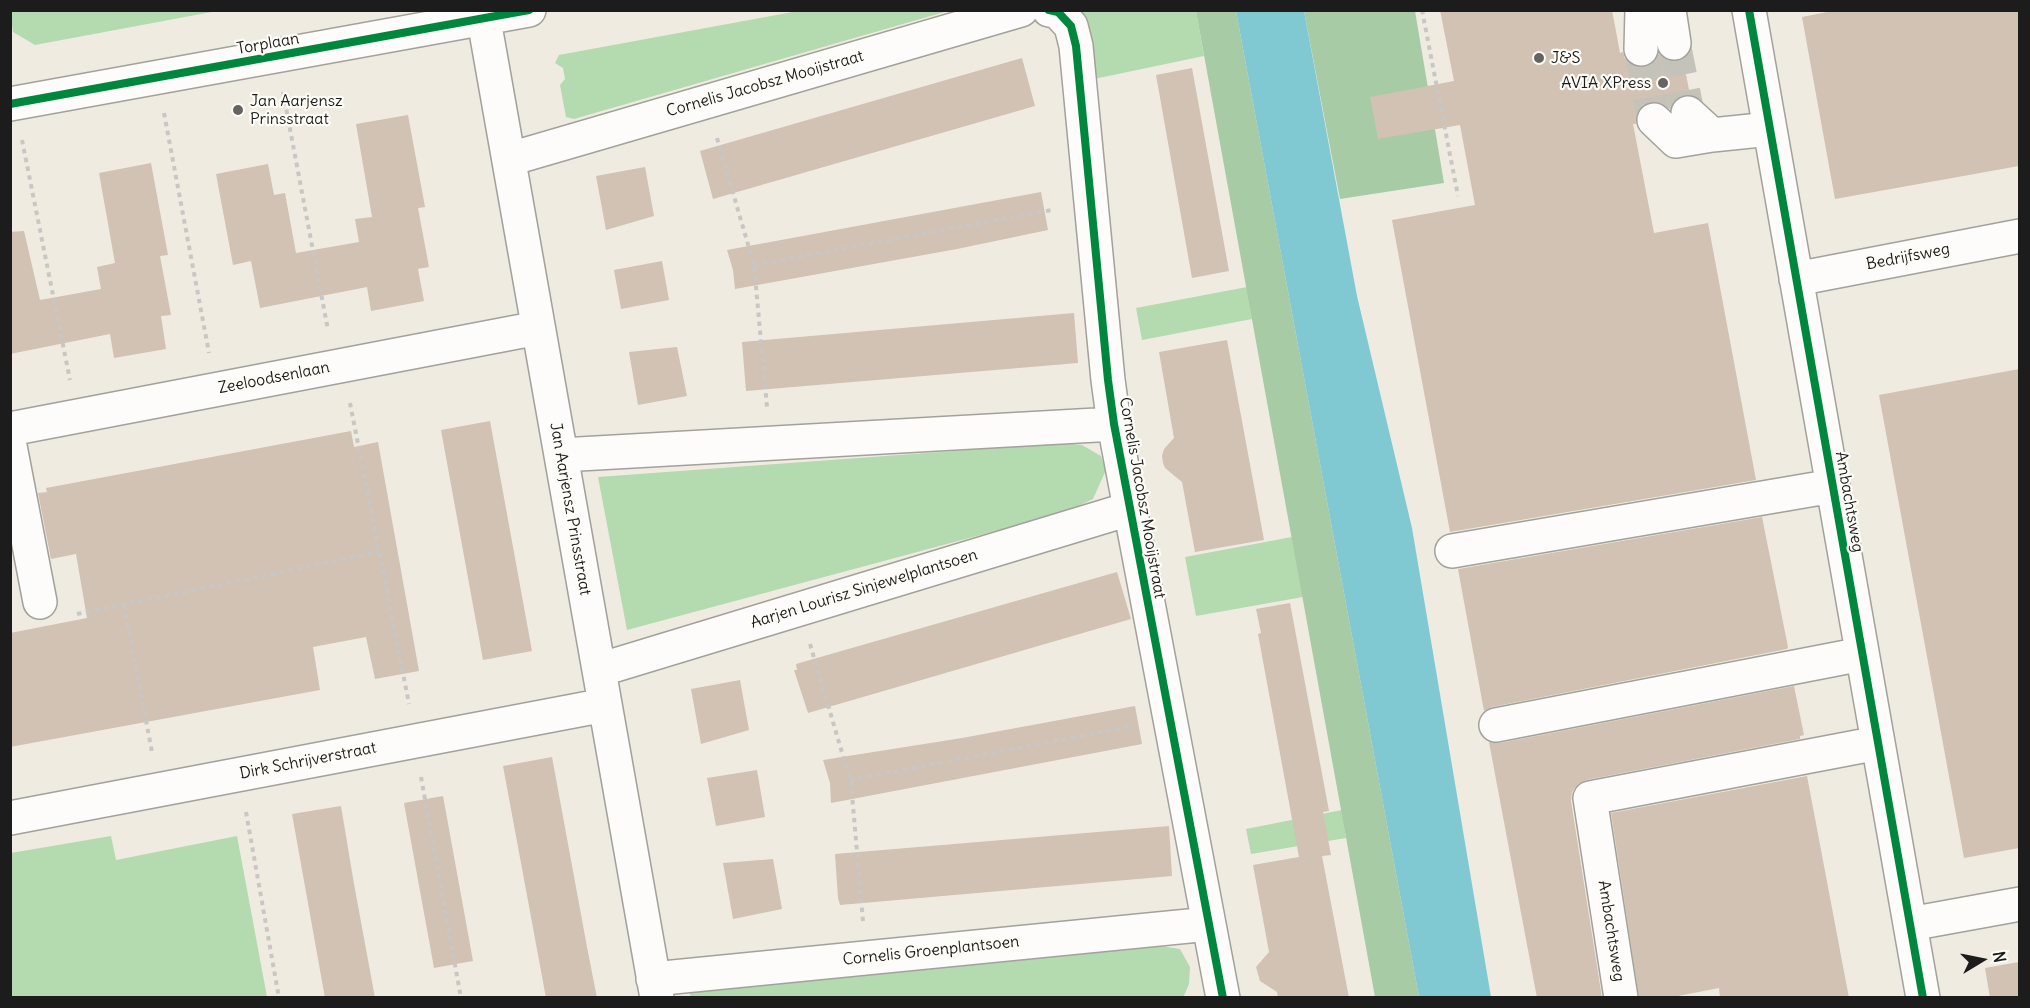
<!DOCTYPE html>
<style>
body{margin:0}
#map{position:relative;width:2030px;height:1008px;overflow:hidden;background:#efebe1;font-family:Delius,sans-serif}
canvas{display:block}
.frame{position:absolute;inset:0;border:12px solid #1c1c1c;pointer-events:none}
.north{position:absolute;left:1952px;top:930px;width:60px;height:60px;-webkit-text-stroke:4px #fdfcf7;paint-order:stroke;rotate:80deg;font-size:16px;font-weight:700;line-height:24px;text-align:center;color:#1c1c1c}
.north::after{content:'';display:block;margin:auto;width:21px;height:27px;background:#1c1c1c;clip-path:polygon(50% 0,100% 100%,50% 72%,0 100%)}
</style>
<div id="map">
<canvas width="2030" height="1008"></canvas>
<div class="frame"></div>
<div class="north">N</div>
</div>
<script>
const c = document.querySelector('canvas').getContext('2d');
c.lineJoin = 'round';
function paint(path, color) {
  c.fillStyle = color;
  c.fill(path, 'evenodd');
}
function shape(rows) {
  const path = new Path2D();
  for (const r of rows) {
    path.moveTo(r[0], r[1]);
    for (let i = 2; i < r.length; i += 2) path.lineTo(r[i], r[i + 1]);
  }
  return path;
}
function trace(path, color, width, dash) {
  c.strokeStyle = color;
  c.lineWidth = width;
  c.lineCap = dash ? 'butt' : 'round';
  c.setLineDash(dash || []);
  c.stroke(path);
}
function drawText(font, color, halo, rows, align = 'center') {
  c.font = font + ' Delius,sans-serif';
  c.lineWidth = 4.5;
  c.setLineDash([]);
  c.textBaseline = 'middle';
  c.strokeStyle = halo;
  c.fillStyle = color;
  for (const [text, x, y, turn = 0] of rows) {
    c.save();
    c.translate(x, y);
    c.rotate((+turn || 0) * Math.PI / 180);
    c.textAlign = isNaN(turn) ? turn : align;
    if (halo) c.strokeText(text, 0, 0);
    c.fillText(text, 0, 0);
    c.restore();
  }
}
paint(shape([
 [10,11,11,10,217,11,35,45,13,32],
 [798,11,948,11,574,119,566,117,560,85,565,79,563,68,555,63,559,55],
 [1081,11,1196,11,1204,56,1094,79,1086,25],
 [1247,287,1252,319,1142,340,1136,308],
 [1063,443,1082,445,1101,456,1106,470,1093,499,1066,512,627,630,598,477],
 [1292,537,1303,597,1196,616,1185,557],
 [1342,810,1346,838,1251,854,1246,829],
 [111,836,116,860,237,836,267,997,11,997,11,853],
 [1155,945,1180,949,1190,967,1189,984,1183,998,691,998,689,990]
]), '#b4dab0');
paint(shape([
 [1196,11,1236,11,1419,997,1375,997],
 [1304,11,1415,11,1444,183,1340,199]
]), '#a6cba5');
paint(shape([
 [1236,11,1304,11,1357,296,1412,528,1491,997,1419,997]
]), '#80c9d2');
paint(shape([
 [1440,10,1612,10,1620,53,1623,52,1625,58,1631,65,1640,68,1649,66,1657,59,1659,53,1668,61,1676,62,1683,59,1690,95,1682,95,1675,100,1670,109,1659,102,1648,102,1640,108,1636,115,1636,124,1633,124,1654,233,1708,223,1756,480,1450,532,1392,220,1475,205,1460,125,1378,139,1370,97,1454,81],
 [1837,10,2019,10,2019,166,1835,199,1802,17],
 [1022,58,1035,106,713,199,700,151],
 [1192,68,1229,271,1192,278,1156,75],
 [408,115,425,207,418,208,429,267,418,269,424,301,371,311,367,287,260,308,251,261,233,265,216,174,268,164,274,195,285,193,296,253,359,242,355,219,372,217,356,124],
 [151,163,168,255,160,256,171,315,161,316,166,349,114,358,110,334,10,354,10,232,24,231,40,300,101,289,97,267,115,263,99,173],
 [645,167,654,216,606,230,596,176],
 [1041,192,1048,230,957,249,735,289,733,270,727,250],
 [662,261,669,300,621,309,614,270],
 [1074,313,1078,363,746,391,742,342],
 [1227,340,1264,540,1195,552,1182,482,1165,468,1163,463,1162,456,1164,449,1174,438,1159,352],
 [677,347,687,396,638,405,629,352],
 [2019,369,2019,848,1964,858,1879,395],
 [490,421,532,651,483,660,441,430],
 [351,431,354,447,378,442,419,671,375,679,366,637,313,647,320,690,10,747,10,633,87,618,76,554,51,559,38,493,47,492,46,488],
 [1762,517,1788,647,1787,649,1492,707,1484,711,1458,569],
 [1117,572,1131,619,808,713,794,670,797,670,796,664],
 [1290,603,1329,811,1323,812,1331,855,1322,856,1349,998,1278,998,1277,992,1260,981,1256,967,1269,952,1253,865,1299,857,1258,634,1261,633,1256,609],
 [740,680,749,730,701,744,691,689],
 [1794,686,1804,735,1800,736,1800,739,1586,780,1578,784,1572,792,1571,801,1602,998,1537,998,1489,742,1500,743],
 [1135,706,1142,744,831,803,830,783,823,760,962,738],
 [552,757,587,947,597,998,546,998,503,766],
 [757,770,765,817,716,826,707,778],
 [1807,776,1849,998,1720,998,1719,988,1668,998,1639,998,1611,813],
 [443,796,473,961,434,968,404,803],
 [341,806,354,884,375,998,325,998,292,814],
 [1169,826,1172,876,840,905,838,898,835,854],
 [773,859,782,909,733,919,723,863],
 [2019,962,2019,998,1990,998,1985,968]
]), '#d1c2b3');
trace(shape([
 [1674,43,1688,113],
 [1641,49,1654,120]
]), '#c5c2ba', 33, [33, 16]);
const minor = shape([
 [1049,10,1058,12,1071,26,1076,46,1108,380,1114,424,1223,998],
 [1669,10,1674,43],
 [1749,10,1923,998],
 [484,20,657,998],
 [1641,49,1642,10],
 [10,104,529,10],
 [1688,113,1712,135,1770,129],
 [1654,120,1676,141,1712,135],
 [510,159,1021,10],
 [1796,279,2020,236],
 [10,429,538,328],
 [10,446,40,602],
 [561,455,1114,424],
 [1452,551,1833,486],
 [599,670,1129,509],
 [1496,725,1862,654],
 [10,818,605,705],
 [1910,924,2020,904],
 [653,979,1209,924],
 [1621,998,1590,798,1878,743]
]);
trace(minor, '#a3a19b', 36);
trace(shape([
 [1422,10,1458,196],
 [283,92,328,330],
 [164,113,209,353],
 [717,138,754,265,767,407],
 [22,140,70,380],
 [754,265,1052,210],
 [350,403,409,704],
 [124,605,152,752],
 [77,614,379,552],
 [810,644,851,783,863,921],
 [421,777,461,998],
 [850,780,1134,726],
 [246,812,279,998]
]), '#c9c7c5', 4, [4.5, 4.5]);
trace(minor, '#fdfcfa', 33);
trace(shape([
 [1049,10,1058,12,1071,26,1076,46,1108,380,1114,424,1223,998],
 [1749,10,1923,998],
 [10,104,529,10]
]), '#00873e', 8);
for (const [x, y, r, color] of [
 [1539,58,6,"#666461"],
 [1663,83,6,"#666461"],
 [238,110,6,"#666461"]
]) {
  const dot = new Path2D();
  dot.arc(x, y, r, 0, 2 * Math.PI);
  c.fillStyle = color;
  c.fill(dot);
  trace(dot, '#fdfcf7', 2);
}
drawText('16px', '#1c1c1c', '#fdfcf7', [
 ["Torplaan",268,44,-10],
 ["Cornelis Jacobsz Mooijstraat",765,84,-16],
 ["Bedrijfsweg",1908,257,-11],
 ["Zeeloodsenlaan",274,378,-11],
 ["Cornelis Jacobsz Mooijstraat",1142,498,80],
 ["Ambachtsweg",1849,502,80],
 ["Jan Aarjensz Prinsstraat",570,509,80],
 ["Aarjen Lourisz Sinjewelplantsoen",864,589,-17],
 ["Dirk Schrijverstraat",308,761,-11],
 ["Ambachtsweg",1611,931,81],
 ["Cornelis Groenplantsoen",931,951,-6]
]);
drawText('16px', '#1c1c1c', '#fdfcf7', [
 ["J&S",1551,58],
 ["AVIA XPress",1651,83,"right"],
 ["Jan Aarjensz",250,101],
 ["Prinsstraat",250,119]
], 'left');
</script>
